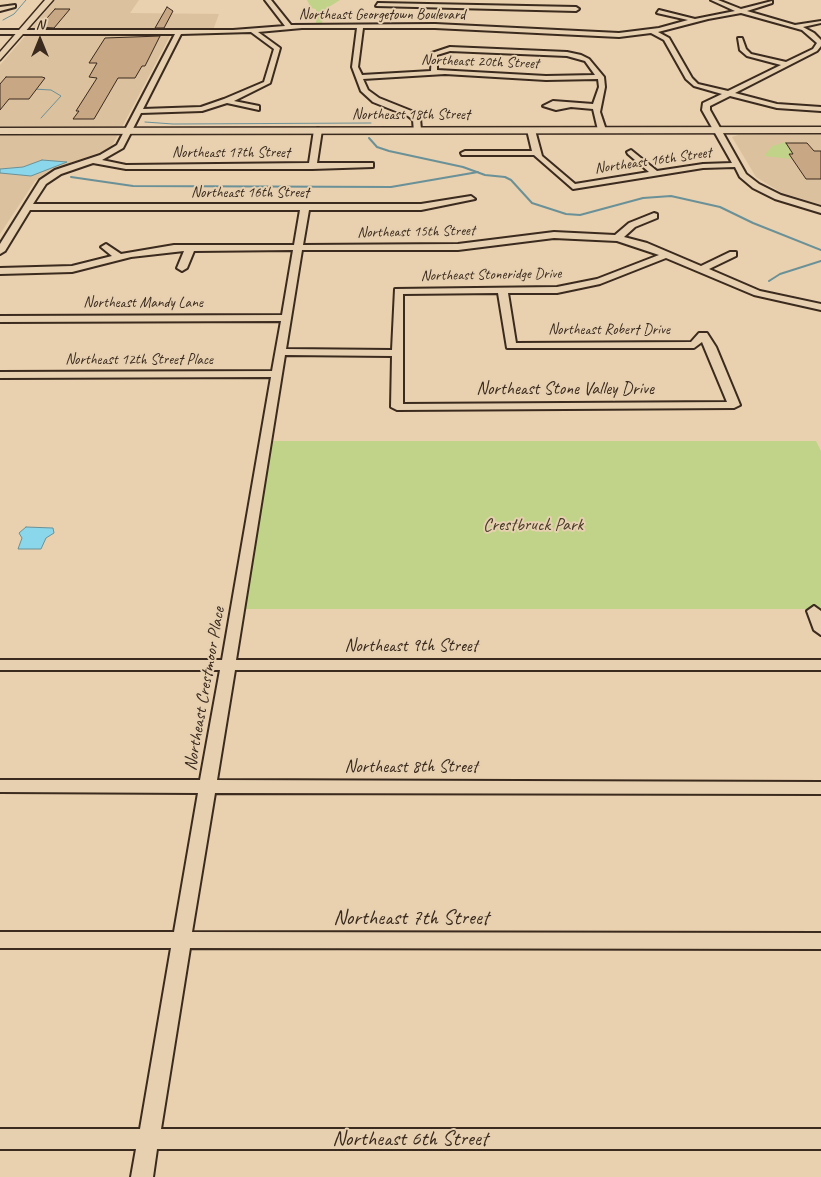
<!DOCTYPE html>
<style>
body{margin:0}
#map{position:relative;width:821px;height:1177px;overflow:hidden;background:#e9d0ae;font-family:Caveat,sans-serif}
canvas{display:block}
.north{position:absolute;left:15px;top:15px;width:50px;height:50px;-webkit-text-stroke:4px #e6d0b0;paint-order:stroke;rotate:0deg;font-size:14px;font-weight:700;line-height:20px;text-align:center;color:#3b2a1e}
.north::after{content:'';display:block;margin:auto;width:18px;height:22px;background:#3b2a1e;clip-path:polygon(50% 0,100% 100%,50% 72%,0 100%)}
</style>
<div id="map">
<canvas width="821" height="1177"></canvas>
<div class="north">N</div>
</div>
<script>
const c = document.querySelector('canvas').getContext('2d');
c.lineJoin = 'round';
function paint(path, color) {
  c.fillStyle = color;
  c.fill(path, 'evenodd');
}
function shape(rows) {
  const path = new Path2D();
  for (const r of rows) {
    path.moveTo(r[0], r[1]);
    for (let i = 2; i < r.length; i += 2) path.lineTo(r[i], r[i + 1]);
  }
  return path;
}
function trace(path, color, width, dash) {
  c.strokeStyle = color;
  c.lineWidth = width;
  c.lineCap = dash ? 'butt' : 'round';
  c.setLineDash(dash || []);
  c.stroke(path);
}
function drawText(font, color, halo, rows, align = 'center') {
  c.font = font + ' Caveat,sans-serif';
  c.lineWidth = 4;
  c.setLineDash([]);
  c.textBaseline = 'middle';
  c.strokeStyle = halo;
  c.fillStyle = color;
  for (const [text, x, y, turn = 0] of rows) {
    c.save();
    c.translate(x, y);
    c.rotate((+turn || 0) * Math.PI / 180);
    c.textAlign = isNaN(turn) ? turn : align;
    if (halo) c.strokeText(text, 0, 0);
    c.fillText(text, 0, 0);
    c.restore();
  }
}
paint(shape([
 [55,0,139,0,130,13,219,14,213,30,30,30],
 [27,34,171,34,122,127,0,126,0,65],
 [119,133,111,147,106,150,49,171,35,181,0,234,0,134],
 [738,135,821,135,821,205,782,193,756,177,732,137]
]), '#dcc19e');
paint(shape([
 [307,0,340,0,324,10,322,23,316,23,316,9,311,8],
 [786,142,793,154,788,154,791,159,764,156,772,146],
 [271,441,816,441,821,451,821,609,245,609]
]), '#c0d388');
const water = shape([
 [42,160,67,162,31,176,0,173,0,169,23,167,42,160],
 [26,527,53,528,54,533,46,538,41,549,18,549,22,538,19,533,26,527]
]);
paint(water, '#8ad6ea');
trace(water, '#6a9198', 1);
trace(shape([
 [3,20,14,14,26,0],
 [33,89,51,90,61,96,41,118],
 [145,122,173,124,371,123]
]), '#6a9198', 1);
trace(shape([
 [369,138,377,147,389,151,463,167,485,175,505,177,511,180,532,203,566,214,580,215,643,198,671,196,720,207,753,223,821,250],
 [71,177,133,186,391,187,478,172],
 [769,281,780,274,821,261]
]), '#6a9198', 2);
const building = shape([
 [167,7,173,11,164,28,155,28,167,7],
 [55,9,70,9,54,28,39,27,55,9],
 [160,36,145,66,142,66,135,78,118,78,94,119,73,119,79,111,76,111,97,78,89,77,97,63,89,63,105,38,160,36],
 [6,77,42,77,45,78,29,99,9,99,0,110,0,84,6,77],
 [786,143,807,143,814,151,821,151,821,179,806,179,789,154,793,154,786,143]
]);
paint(building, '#c7a784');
trace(building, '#3b2a1e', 1);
const minor = shape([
 [265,0,271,0,291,25,435,24,619,33,659,28,688,20,657,13,659,10,695,19,735,11,711,0,718,0,741,9,772,1,772,3,747,11,795,25,821,21,821,23,803,27,814,33,821,40,821,46,817,51,735,93,777,104,821,107,821,111,777,108,730,96,710,106,710,110,746,174,759,184,781,195,821,207,821,213,775,199,753,188,740,177,735,167,703,168,573,189,534,155,462,155,461,153,465,151,532,151,527,130,531,128,535,130,542,156,575,184,649,172,628,154,627,152,631,150,657,171,703,164,732,163,702,110,703,103,722,94,694,86,686,79,664,40,651,33,619,37,435,28,363,28,358,67,362,75,431,71,432,53,450,47,567,52,581,55,589,59,604,77,605,87,600,112,606,130,602,132,598,130,593,109,571,107,556,110,543,106,553,101,593,104,599,87,598,79,546,80,445,74,363,79,368,90,379,98,414,112,420,118,421,130,414,132,413,120,408,116,373,102,361,91,352,67,357,28,302,28,258,32,280,48,270,83,234,101,259,106,259,110,227,103,202,111,141,113,123,148,102,160,126,165,309,163,314,130,318,128,322,130,317,163,373,163,373,167,312,169,126,169,93,163,61,174,46,184,33,204,421,204,471,196,475,199,421,210,309,210,303,245,458,244,554,232,615,235,629,223,654,213,657,214,657,218,635,227,624,237,647,243,701,266,730,252,736,252,736,256,709,269,760,291,821,304,821,310,754,295,666,258,600,284,557,293,508,293,516,343,691,342,699,333,707,333,716,347,740,405,734,408,397,410,391,407,392,356,285,355,236,660,821,660,821,670,235,670,217,780,821,782,821,794,215,793,192,932,821,933,821,949,190,948,161,1129,821,1129,821,1149,157,1149,153,1177,131,1177,136,1149,0,1149,0,1129,140,1129,171,948,0,948,0,932,174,932,198,793,0,792,0,780,200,780,220,670,0,670,0,660,222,660,271,377,0,378,0,372,272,371,281,321,0,322,0,316,282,315,293,250,194,251,187,268,182,271,177,268,184,251,131,257,72,272,0,274,0,268,72,266,112,256,101,247,106,244,121,254,174,245,294,245,300,210,30,210,5,251,0,254,0,244,40,180,55,170,100,155,117,145,175,34,0,34,0,30,233,30,285,26,265,0],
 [741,13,802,30,817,43,813,49,786,62,751,54,746,49,742,38,738,38,740,50,747,56,781,65,728,91,698,84,692,78,669,38,658,32,708,19,741,13],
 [251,32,274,49,264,82,224,99,201,107,143,109,181,34,251,32],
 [450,51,567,56,585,61,595,75,546,76,437,70,437,55,450,51],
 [554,238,617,241,659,255,597,279,557,287,395,289,392,350,286,349,302,250,458,250,554,238],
 [498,293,507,348,694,348,702,342,727,402,403,404,403,294,498,293],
 [378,3,576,7,579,9,576,11,376,6,378,3],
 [15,5,15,7,0,11,0,7,15,5],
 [814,606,821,611,821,635,814,630,807,611,814,606]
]);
const major = shape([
 [45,0,53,0,0,60,0,52,45,0],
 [821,127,821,133,0,134,0,128,821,127]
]);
trace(minor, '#3b2a1e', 4);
trace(major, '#3b2a1e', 3);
paint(minor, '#e6d0b0');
paint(major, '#e6d0b0');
drawText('15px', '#3b2a1e', '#e6d0b0', [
 ["Northeast Georgetown Boulevard",382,15],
 ["Northeast 20th Street",480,62,2],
 ["Northeast 18th Street",411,115],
 ["Northeast 17th Street",231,153],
 ["Northeast 16th Street",653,161,-8],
 ["Northeast 16th Street",250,193],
 ["Northeast 15th Street",416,232,-1],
 ["Northeast Stoneridge Drive",491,275,-1],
 ["Northeast Mandy Lane",143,303],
 ["Northeast Robert Drive",609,330],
 ["Northeast 12th Street Place",139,360]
]);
drawText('18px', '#3b2a1e', '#e6d0b0', [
 ["Northeast Stone Valley Drive",565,389],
 ["Northeast 9th Street",411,646],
 ["Northeast Crestmoor Place",205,689,-80],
 ["Northeast 8th Street",411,767]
]);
drawText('18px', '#483b29', '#e6d0b0', [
 ["Crestbruck Park",533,525]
]);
drawText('21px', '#3b2a1e', '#e6d0b0', [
 ["Northeast 7th Street",411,918],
 ["Northeast 6th Street",410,1139]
]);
</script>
